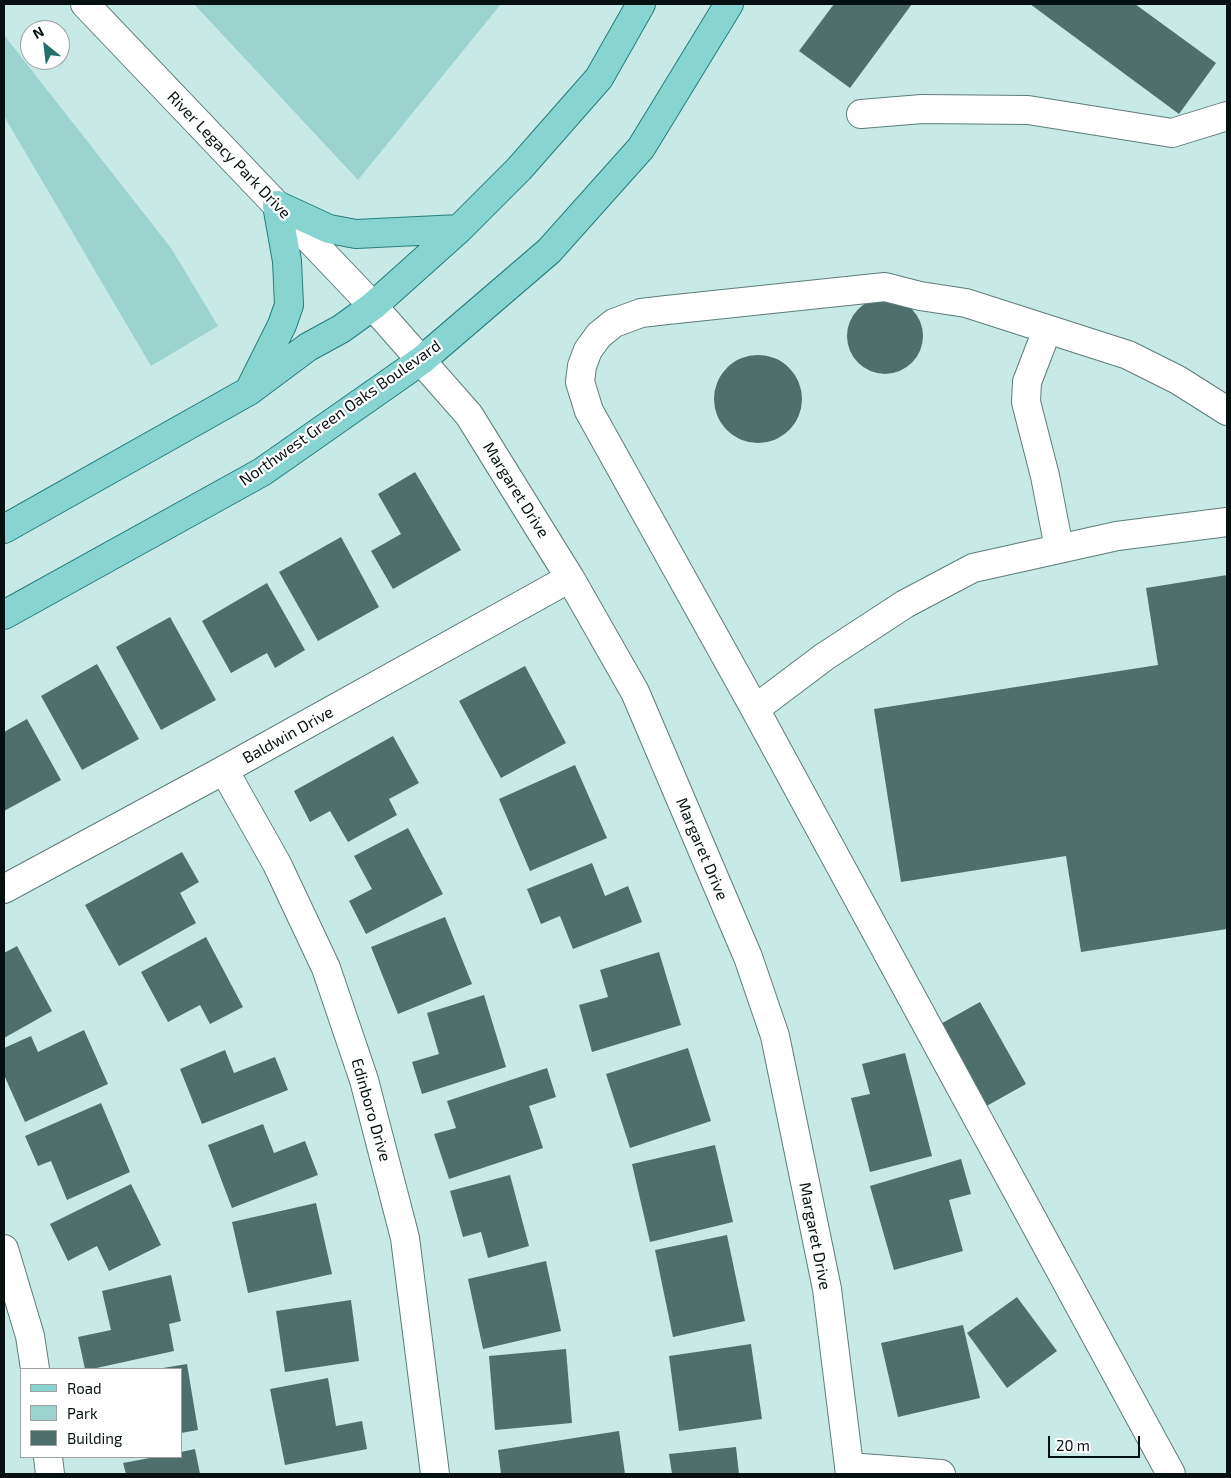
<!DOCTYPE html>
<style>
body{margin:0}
#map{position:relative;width:1231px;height:1478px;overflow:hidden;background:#c7eae7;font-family:"Exo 2",sans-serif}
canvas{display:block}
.frame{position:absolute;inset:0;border:5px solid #051111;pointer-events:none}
.legend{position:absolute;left:20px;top:1368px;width:162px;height:90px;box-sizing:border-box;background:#fff;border:1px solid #9ba0a0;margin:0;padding:6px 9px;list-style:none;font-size:15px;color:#051111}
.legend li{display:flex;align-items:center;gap:10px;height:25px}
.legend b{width:25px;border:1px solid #9ba0a0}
.north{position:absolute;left:20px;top:20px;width:50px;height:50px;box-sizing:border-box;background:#fff;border:1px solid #9ba0a0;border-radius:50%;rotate:331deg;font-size:14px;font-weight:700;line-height:20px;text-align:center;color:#051111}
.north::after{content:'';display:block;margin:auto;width:18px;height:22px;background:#26706c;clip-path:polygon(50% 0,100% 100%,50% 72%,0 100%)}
.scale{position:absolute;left:1048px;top:1436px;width:92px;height:22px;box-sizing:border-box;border:2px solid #051111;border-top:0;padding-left:6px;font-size:15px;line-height:18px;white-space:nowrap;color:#051111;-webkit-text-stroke:4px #fff;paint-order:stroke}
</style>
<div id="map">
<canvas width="1231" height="1478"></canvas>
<div class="frame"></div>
<ul class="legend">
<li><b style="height:6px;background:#88d4d1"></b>Road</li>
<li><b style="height:14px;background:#9cd3cf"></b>Park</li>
<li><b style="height:14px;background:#4f6f6c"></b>Building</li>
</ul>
<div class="north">N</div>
<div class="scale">20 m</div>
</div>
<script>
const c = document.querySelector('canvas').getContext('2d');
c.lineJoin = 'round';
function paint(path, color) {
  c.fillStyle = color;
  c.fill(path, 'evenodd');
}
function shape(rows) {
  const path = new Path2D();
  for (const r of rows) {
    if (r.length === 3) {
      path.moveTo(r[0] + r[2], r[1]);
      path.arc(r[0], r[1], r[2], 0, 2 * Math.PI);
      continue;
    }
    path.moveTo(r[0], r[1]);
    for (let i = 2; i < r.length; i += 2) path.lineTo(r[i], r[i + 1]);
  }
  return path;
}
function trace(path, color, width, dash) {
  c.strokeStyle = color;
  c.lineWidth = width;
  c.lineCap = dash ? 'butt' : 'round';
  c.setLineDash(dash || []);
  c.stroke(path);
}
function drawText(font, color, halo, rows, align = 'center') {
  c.font = font + ' "Exo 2",sans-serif';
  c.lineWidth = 4.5;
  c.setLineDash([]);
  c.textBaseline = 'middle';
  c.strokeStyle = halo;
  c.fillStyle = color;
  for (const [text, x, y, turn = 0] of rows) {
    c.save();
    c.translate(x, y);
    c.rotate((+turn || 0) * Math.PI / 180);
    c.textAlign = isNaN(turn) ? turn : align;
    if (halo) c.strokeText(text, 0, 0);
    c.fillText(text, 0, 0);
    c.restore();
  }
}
paint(shape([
 [194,4,501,4,358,180],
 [4,35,171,248,218,326,151,366,4,116]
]), '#9cd3cf');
paint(shape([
 [834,4,912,4,850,88,799,51],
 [1030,4,1135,4,1216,63,1179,114],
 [885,336,38],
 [758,399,44],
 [415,472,461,550,393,589,371,551,401,534,378,494],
 [341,537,379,607,318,641,279,572],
 [1227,575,1227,929,1081,952,1066,856,901,882,874,709,1158,665,1146,588],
 [267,583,305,650,275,668,267,653,231,673,202,621],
 [170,617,216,700,161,730,116,647],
 [97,664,139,739,82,770,41,696],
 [525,666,566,743,501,778,459,701],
 [27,719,61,780,4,811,4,732],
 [393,736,419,783,389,799,397,815,348,842,330,811,310,822,294,791],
 [575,765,607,838,530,871,499,799],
 [408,828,443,894,366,934,349,901,372,889,354,856],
 [182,852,199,882,180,893,196,923,119,966,85,905],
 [592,863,605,896,628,886,642,922,573,949,560,916,541,924,527,889],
 [445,917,472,984,398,1014,371,947],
 [206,937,243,1007,210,1024,200,1005,168,1022,141,972],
 [17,946,52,1011,4,1038,4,953],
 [659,952,681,1025,592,1052,579,1005,608,997,600,970],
 [484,995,506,1067,422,1094,412,1062,439,1054,427,1013],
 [980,1002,1026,1084,983,1108,937,1026],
 [84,1030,108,1084,25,1122,4,1075,4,1048,31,1036,38,1052],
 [688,1048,711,1121,630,1148,606,1074],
 [225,1050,234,1073,275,1057,288,1090,202,1124,180,1069],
 [905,1053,932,1156,870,1172,851,1098,870,1094,862,1064],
 [547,1068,556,1097,529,1106,543,1148,449,1179,434,1134,456,1128,447,1101],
 [101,1103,130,1172,67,1200,51,1161,38,1166,25,1136],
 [263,1124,274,1153,305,1141,318,1175,232,1208,208,1145],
 [715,1145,733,1222,650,1242,632,1164],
 [961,1159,971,1194,949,1200,963,1251,894,1270,870,1186],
 [510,1175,529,1246,488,1258,481,1232,463,1237,450,1191],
 [131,1184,161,1245,109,1271,97,1246,68,1261,50,1224],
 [316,1203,332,1274,248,1293,232,1222],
 [727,1235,745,1321,673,1337,655,1250],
 [546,1261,561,1331,483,1349,468,1279],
 [171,1275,181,1321,169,1324,174,1351,92,1369,85,1369,78,1337,111,1330,102,1291],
 [1017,1297,1057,1351,1007,1388,967,1333],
 [351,1300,359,1361,285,1372,276,1311],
 [963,1325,980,1398,898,1417,881,1343],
 [751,1344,762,1419,679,1431,669,1356],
 [566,1349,572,1423,495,1430,489,1356],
 [187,1364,198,1430,181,1433,181,1369,163,1368],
 [328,1378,336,1426,362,1421,367,1449,285,1465,270,1389],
 [619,1431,625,1474,501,1474,498,1450],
 [736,1447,739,1474,672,1474,669,1454],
 [195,1449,200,1474,126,1474,123,1463,155,1457,181,1457,181,1452]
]), '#4f6f6c');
const minor = shape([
 [85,4,373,306,469,415,570,578,635,692,748,957,775,1036,827,1289,850,1474],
 [861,114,922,109,1028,110,1172,133,1227,116],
 [1047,330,1027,382,1026,402,1045,476,1059,548],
 [755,709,589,411,580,382,582,366,588,350,599,335,614,323,641,313,667,310,885,287,920,296,966,303,1128,355,1178,380,1227,411],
 [224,770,277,864,326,968,364,1080,405,1238,435,1474],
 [4,889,224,770,570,578],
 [4,1249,30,1336,35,1369],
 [48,1457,50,1474],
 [849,1467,941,1474],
 [1171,1474,755,709,824,657,905,604,973,568,1117,536,1227,522]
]);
const major = shape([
 [277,205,329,229,356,234,459,229],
 [251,387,282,325,289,305,287,261,277,205],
 [4,529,249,391,308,347,341,329,373,306,459,229,519,169,599,78,641,4],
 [4,615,262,472,422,360,549,251,641,148,729,4]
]);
trace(minor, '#5d7d7a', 30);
trace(major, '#267e7a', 30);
trace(minor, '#fff', 28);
trace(major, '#88d4d1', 28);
drawText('16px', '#051111', '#fff', [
 ["River Legacy Park Drive",229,155,46],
 ["Northwest Green Oaks Boulevard",340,413,-35],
 ["Margaret Drive",516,490,58],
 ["Baldwin Drive",288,735,-29],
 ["Margaret Drive",702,849,67],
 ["Edinboro Drive",371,1110,74],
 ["Margaret Drive",815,1236,79]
]);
</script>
